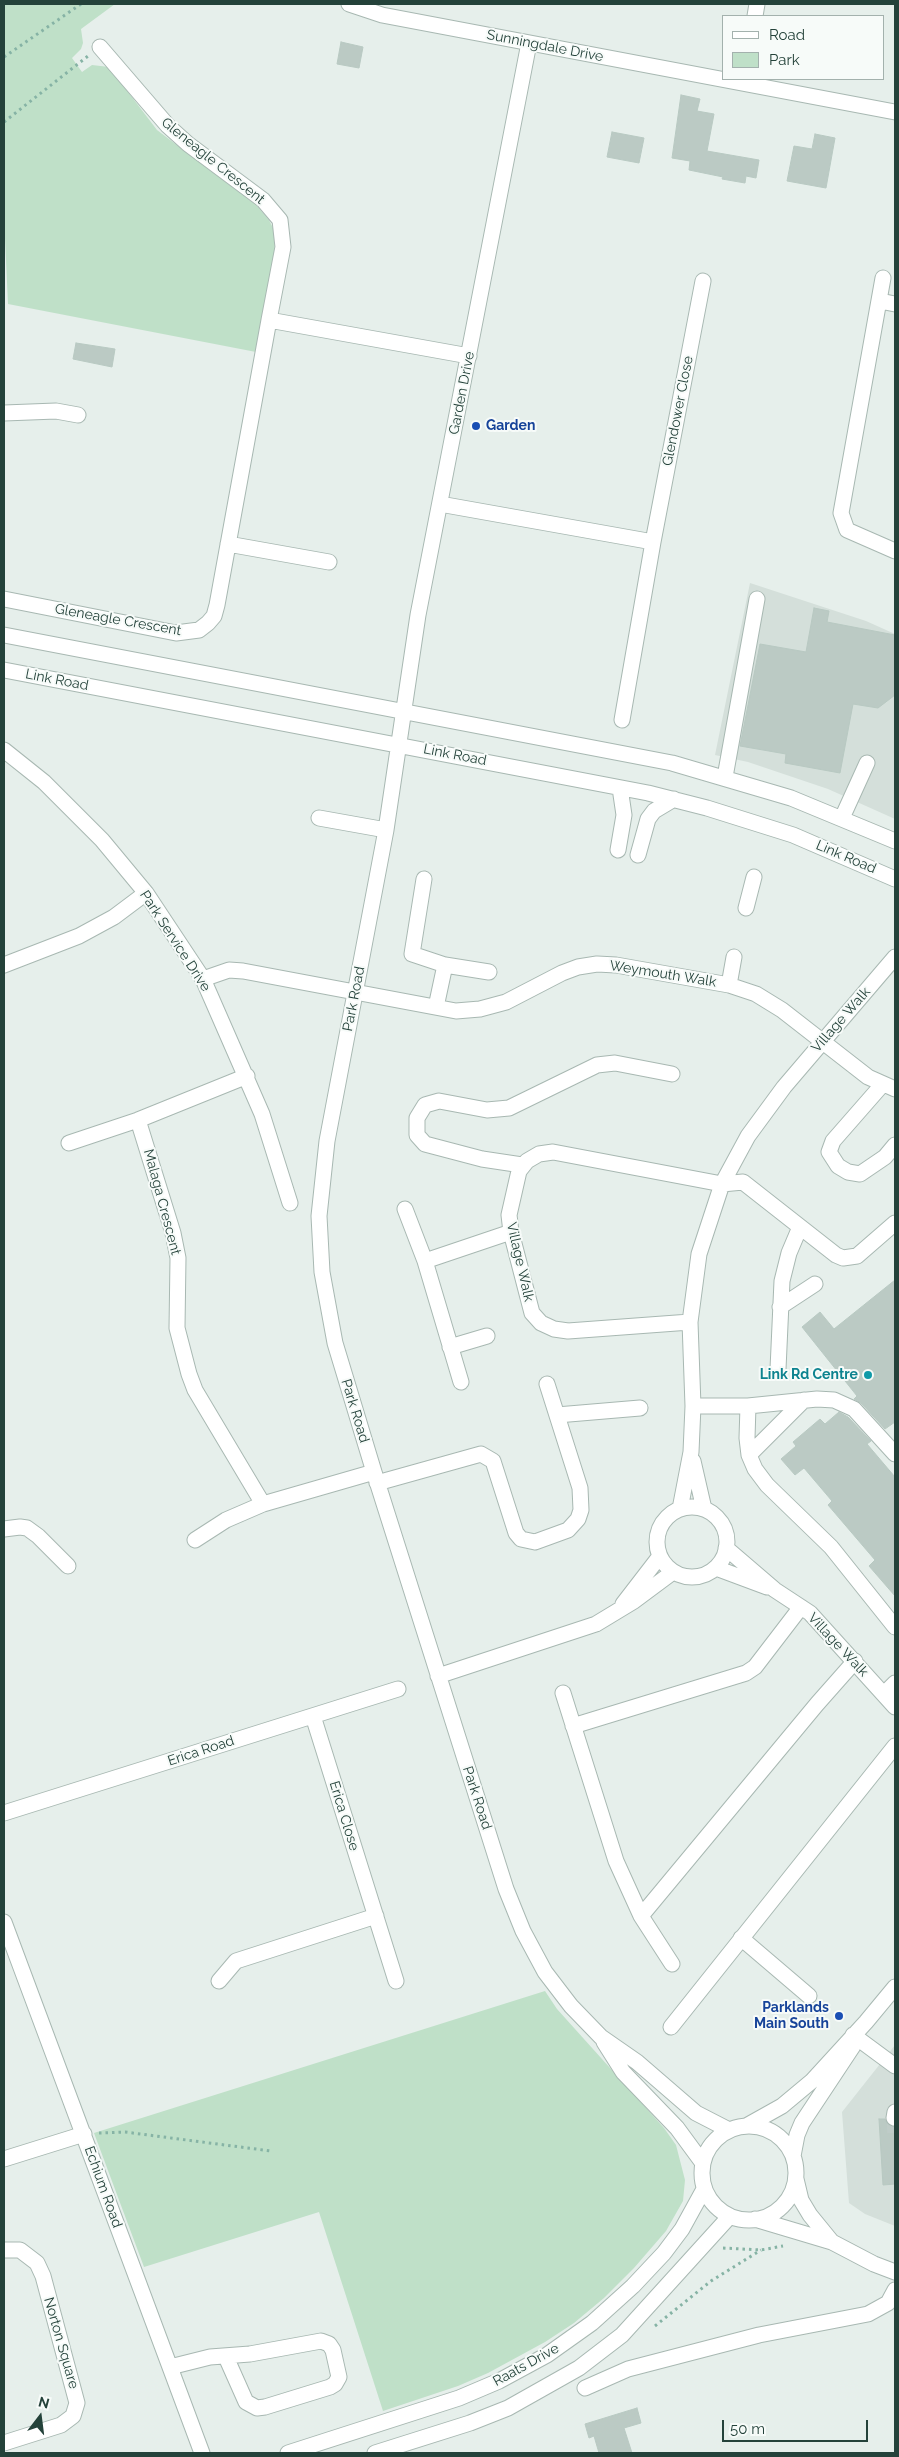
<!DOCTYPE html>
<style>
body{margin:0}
#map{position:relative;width:899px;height:2457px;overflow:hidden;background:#e6efeb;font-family:Raleway,sans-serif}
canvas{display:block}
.frame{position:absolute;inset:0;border:5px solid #24423a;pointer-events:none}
.legend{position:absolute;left:722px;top:15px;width:162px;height:65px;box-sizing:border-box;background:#f7fbf9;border:1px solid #a3b1ad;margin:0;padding:6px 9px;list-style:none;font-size:15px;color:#24423a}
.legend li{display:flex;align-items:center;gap:10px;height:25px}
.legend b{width:25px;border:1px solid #a3b1ad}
.north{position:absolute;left:15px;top:2392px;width:50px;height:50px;-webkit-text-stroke:4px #f7fbf9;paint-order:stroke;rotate:15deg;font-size:14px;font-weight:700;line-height:20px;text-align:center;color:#24423a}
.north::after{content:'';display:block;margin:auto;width:18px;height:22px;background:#24423a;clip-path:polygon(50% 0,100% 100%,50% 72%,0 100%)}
.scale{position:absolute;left:722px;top:2420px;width:146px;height:22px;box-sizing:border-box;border:2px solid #24423a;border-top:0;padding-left:6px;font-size:15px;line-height:18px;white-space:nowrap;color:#24423a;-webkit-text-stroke:4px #f7fbf9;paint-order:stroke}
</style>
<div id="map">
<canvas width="899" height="2457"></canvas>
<div class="frame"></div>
<ul class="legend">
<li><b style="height:6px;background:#fff"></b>Road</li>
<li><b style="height:14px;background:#bfe0c8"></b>Park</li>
</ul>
<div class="north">N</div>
<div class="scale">50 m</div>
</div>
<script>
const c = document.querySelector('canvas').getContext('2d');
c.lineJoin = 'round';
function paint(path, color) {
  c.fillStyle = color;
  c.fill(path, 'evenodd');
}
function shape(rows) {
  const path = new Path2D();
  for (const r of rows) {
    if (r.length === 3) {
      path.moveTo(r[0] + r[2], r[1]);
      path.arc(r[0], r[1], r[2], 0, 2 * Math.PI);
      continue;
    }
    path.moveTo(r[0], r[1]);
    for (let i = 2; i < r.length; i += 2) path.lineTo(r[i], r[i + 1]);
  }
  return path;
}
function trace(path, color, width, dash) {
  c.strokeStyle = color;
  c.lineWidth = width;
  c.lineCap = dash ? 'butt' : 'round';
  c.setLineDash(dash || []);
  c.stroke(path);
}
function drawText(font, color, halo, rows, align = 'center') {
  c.font = font + ' Raleway,sans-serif';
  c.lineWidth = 4;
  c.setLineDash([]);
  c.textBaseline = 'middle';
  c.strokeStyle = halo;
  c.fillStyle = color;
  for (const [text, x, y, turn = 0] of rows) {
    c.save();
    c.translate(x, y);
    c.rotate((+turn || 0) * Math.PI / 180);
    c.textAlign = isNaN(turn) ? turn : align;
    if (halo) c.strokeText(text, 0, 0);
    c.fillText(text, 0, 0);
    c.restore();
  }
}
paint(shape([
 [750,583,866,621,895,634,895,819,828,789,748,762,715,755],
 [895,2045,895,2226,865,2214,849,2203,842,2112]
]), '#d4dfda');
paint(shape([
 [4,4,115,4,81,29,83,43,81,49,72,58,82,72,92,65,109,67,157,130,256,205,269,220,274,230,275,252,256,352,8,304,4,217],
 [545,1991,557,2009,664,2128,676,2145,685,2180,683,2201,666,2231,634,2268,604,2298,574,2323,545,2342,488,2373,458,2386,383,2411,319,2212,144,2267,94,2133]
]), '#bfe0c8');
const building = shape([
 [341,42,363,47,359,68,337,64,341,42],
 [681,95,700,99,697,111,714,114,707,151,759,160,756,178,746,176,745,183,722,179,723,177,689,170,690,161,672,158,681,95],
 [612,132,644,138,639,163,607,157,612,132],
 [815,134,835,138,826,188,787,181,794,146,812,149,815,134],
 [76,343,115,349,112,367,73,359,76,343],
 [814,608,829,611,827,622,895,635,895,695,878,708,853,704,840,773,785,763,786,754,740,746,760,644,806,652,814,608],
 [895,1280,895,1422,885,1429,861,1403,854,1399,857,1396,802,1327,820,1312,834,1329,895,1280],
 [839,1412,848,1417,871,1441,867,1444,895,1477,895,1596,869,1566,875,1560,828,1505,832,1501,804,1468,795,1475,781,1459,796,1446,793,1442,820,1419,825,1424,839,1412],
 [879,2119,885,2119,888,2126,895,2127,895,2184,883,2185,879,2119],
 [637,2408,641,2423,624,2428,632,2453,599,2453,594,2436,589,2438,585,2424,637,2408]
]);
paint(building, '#bbcac4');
trace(building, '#b8c9c2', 1);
trace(shape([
 [894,2118,895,2139]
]), '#bfccc8', 15, [15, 8]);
const minor = shape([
 [349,4,382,15,895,112],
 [755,16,757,4],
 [529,43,418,615,386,830,327,1141,319,1216,322,1272,335,1343,374,1472,506,1889,523,1931,545,1972,571,2006,601,2037,637,2062,696,2113,729,2130],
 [100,47,168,126,188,144,263,200,280,220,283,247,269,320],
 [883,278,841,513,847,530,895,551],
 [880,301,895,304],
 [4,413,56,411,78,415],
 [440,504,653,542],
 [228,544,329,562],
 [4,599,176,633,199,630,208,623,214,616,217,605,269,320,469,356],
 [4,635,672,763,791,798,895,841],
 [4,670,648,793,707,808,793,835,895,879],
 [622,720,653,542,703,281],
 [4,750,44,782,102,840,146,893,203,979,262,1114,290,1203],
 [725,777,757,599],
 [319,818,386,830],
 [842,818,867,763],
 [618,850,624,815,620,788],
 [638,855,648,819,654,811,674,799],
 [424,879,412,954,445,965,489,972],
 [746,908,754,877],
 [4,965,79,936,114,917,146,893],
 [203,979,229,970,243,971,456,1011,480,1009,506,1002,562,973,578,967,597,964,616,965,729,985,756,994,782,1010,868,1077,895,1089],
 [729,985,734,957],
 [436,1007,445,965],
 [247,1076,138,1120,173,1233,178,1258,177,1328,189,1374,195,1390,263,1504,374,1472],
 [882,1085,833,1141,829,1152,838,1166,848,1172,860,1174,885,1157,895,1145],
 [69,1143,138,1120],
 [522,1165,482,1159,425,1144,417,1135,417,1118,425,1105,439,1101,487,1110,509,1108,597,1065,615,1063,672,1074],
 [405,1209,425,1261,461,1382],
 [425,1261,511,1232],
 [780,1307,815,1284],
 [690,1322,568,1331,554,1329,541,1323,532,1313,511,1232,509,1215,519,1171,527,1161,539,1154,553,1152,722,1184,743,1182,836,1255,843,1258,857,1256,895,1223],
 [450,1347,487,1336],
 [778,1369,782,1281,789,1253,800,1227],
 [693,1406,748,1406,817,1399,834,1400,854,1409,895,1454],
 [748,1406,747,1438,749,1455,755,1469,767,1485,831,1547,895,1627],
 [557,1415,640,1408],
 [749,1455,804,1400],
 [693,1461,704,1509],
 [377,1483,481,1454,493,1461,516,1533,521,1539,535,1542,568,1530,578,1519,581,1510,580,1488,547,1384],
 [692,1542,35],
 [680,1509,691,1452,693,1406,690,1322,699,1254,722,1184,748,1136,784,1087,895,957],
 [4,1529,20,1527,27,1528,38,1536,68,1566],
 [195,1540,226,1520,263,1504],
 [726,1548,775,1590,810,1613,895,1707],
 [716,1568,767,1587],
 [623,1604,660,1556],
 [438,1676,596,1624,634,1601,673,1572],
 [563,1693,616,1861,641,1916],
 [884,1694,895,1683],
 [313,1716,396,1981],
 [573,1726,746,1673,755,1667,801,1607],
 [4,1813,398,1689],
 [4,1922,202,2453],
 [741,1938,809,1996],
 [672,1964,641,1916,817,1704,855,1661],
 [219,1981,236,1961,376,1916],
 [671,2027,895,1746],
 [853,2035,895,2066],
 [604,2042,623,2072,677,2128,702,2162],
 [894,2118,895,2112],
 [748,2125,782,2106,812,2081,866,2022,895,1987],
 [749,2173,47],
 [793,2156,797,2135,802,2123,853,2046],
 [4,2159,84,2134],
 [796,2179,801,2200,810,2215,832,2242],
 [755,2219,832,2242,874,2264,895,2272],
 [4,2250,20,2250,37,2263,43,2276,77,2403,73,2416,61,2425,4,2443],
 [170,2367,210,2357,250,2354,321,2341,329,2344,333,2350,339,2377,335,2384,330,2387,265,2407,257,2408,246,2402,226,2357],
 [585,2388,628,2369,759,2335,868,2314,888,2303,895,2290],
 [288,2453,459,2398,499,2381,547,2355,592,2323,633,2286,664,2253,682,2229,704,2189],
 [375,2453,470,2423,508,2408,579,2368,622,2335,730,2216]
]);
trace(minor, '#a8b8b2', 17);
trace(shape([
 [4,57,81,4],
 [4,122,88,56],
 [99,2133,125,2132,271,2151],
 [723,2248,761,2250,783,2246],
 [655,2326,711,2281,761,2250]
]), '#86b3a5', 3, [2.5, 4]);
trace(minor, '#fff', 15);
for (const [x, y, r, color] of [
 [476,426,5,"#1a4fb4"],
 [868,1375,5,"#0f9aa8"],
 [839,2016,5,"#1a4fb4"]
]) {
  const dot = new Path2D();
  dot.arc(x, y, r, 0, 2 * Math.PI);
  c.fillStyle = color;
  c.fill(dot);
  trace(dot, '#f7fbf9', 2);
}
drawText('14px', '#24423a', '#f7fbf9', [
 ["Sunningdale Drive",545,46,11],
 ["Gleneagle Crescent",213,161,39],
 ["Garden Drive",462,393,-79],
 ["Glendower Close",678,411,-79],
 ["Gleneagle Crescent",118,620,10],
 ["Link Road",57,680,11],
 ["Link Road",455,755,11],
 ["Link Road",846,857,23],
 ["Park Service Drive",175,941,57],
 ["Weymouth Walk",663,974,9],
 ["Park Road",354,999,-79],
 ["Village Walk",841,1020,-49],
 ["Malaga Crescent",162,1202,75],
 ["Village Walk",520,1262,77],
 ["Park Road",355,1411,73],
 ["Village Walk",838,1645,47],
 ["Erica Road",201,1751,-18],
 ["Park Road",477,1798,72],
 ["Erica Close",344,1816,73],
 ["Echium Road",103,2187,70],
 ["Norton Square",61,2343,74],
 ["Raats Drive",526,2365,-29]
]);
drawText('bold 14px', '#164399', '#f7fbf9', [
 ["Garden",486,426],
 ["Parklands",829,2008,"right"],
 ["Main South",829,2024,"right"]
], 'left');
drawText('bold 14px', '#0d838f', '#f7fbf9', [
 ["Link Rd Centre",858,1375]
], 'right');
</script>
